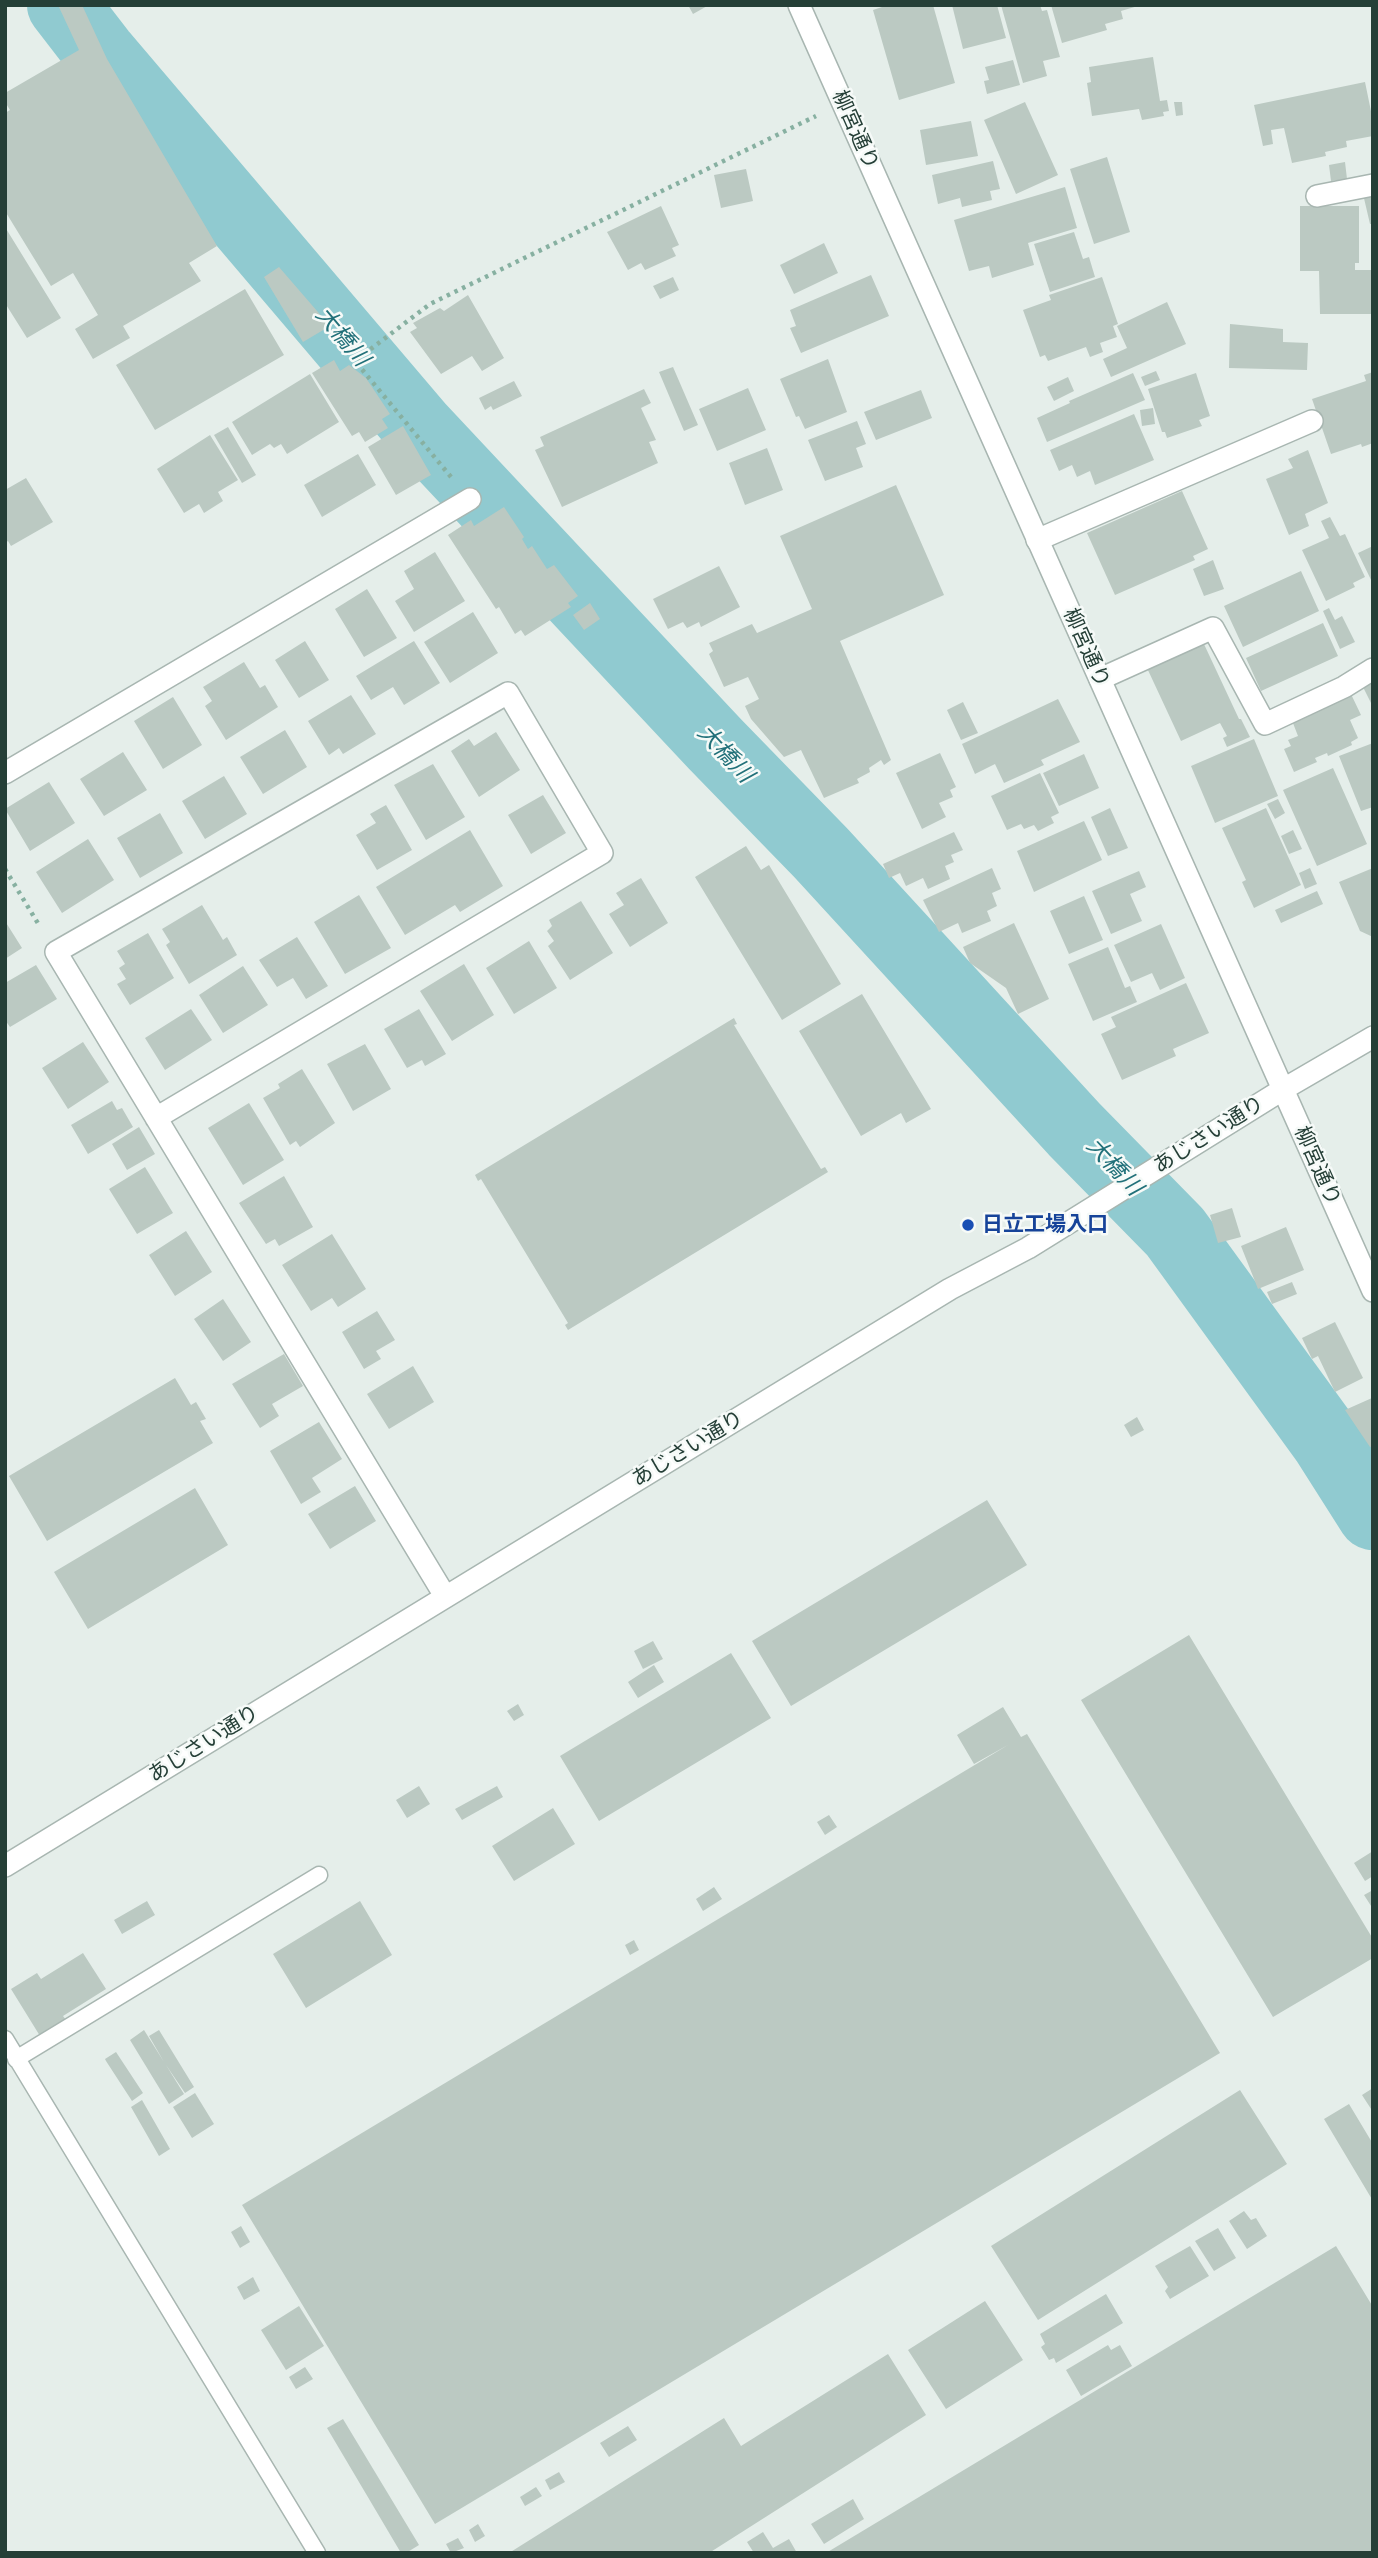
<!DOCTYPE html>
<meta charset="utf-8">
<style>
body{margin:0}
#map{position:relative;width:1378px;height:2558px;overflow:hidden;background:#e5eeea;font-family:"IBM Plex Sans",sans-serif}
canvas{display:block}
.frame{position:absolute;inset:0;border:7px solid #253f37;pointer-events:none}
</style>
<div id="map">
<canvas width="1378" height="2558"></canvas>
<div class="frame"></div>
</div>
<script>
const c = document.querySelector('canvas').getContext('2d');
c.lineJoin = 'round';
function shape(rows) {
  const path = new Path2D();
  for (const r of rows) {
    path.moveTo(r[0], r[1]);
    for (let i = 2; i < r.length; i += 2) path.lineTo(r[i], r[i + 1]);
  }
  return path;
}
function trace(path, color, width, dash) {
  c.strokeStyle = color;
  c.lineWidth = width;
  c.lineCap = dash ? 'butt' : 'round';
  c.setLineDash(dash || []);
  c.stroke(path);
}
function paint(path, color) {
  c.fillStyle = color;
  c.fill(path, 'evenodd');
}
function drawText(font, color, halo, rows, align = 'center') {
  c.font = font + ' "IBM Plex Sans","Noto Sans JP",sans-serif';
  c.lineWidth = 5;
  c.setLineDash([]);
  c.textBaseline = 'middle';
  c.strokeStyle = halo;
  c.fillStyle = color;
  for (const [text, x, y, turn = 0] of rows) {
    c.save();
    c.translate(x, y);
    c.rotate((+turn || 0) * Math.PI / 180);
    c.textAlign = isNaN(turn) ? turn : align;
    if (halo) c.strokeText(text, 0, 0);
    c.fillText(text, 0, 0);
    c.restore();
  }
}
trace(shape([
 [63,5,100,53,418,427,715,744,821,853,1075,1130,1175,1232,1326,1440,1373,1514]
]), '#90cad0', 72);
paint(shape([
 [58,5,82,5,107,59,217,246,189,263,201,281,123,326,130,338,93,359,75,329,98,315,73,273,51,286,5,211,5,113,10,110,5,102,5,93,79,50],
 [688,5,709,5,693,14],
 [888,5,933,5,955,83,899,100,873,10],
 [952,5,997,5,1006,38,963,49],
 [1001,5,1040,5,1042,11,1047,10,1060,57,1043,61,1047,76,1023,83],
 [1051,5,1137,5,1138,6,1121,11,1123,19,1105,24,1107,30,1062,43],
 [1153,57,1160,101,1167,100,1169,111,1163,112,1164,116,1142,120,1139,109,1092,116,1087,83,1091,82,1089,67],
 [1013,60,1020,85,987,94,984,81,989,80,985,67],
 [1365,82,1373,121,1373,136,1346,141,1347,147,1325,152,1326,156,1292,163,1284,128,1271,130,1273,144,1263,146,1254,105],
 [1025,102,1058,175,1016,194,984,120],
 [1174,102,1182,102,1183,115,1176,116],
 [971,121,978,156,926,165,920,130],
 [1107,157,1130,232,1094,244,1070,169],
 [993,161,1000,189,990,191,992,200,962,207,960,198,938,204,932,175],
 [1345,162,1347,179,1331,181,1329,165],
 [746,169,753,201,721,208,714,175],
 [1065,187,1077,228,1028,243,1034,265,992,278,989,266,969,271,954,220],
 [1373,192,1373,224,1370,224,1363,194],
 [661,206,679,245,672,248,676,256,645,270,641,263,628,270,607,232],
 [1300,206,1359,206,1359,263,1355,263,1355,270,1372,270,1372,314,1320,314,1319,271,1300,271],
 [5,227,61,318,27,338,5,303],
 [1074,232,1083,259,1089,257,1095,277,1050,292,1034,244],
 [824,243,838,273,794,294,780,265],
 [279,267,330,326,303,342,264,277],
 [871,275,889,316,801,353,790,328,796,326,790,310],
 [673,277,679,290,660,299,653,286],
 [1102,277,1118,324,1113,326,1117,337,1100,343,1103,352,1090,357,1086,347,1048,361,1045,355,1040,357,1023,310,1051,300,1049,295],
 [245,289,284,355,155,430,116,365],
 [468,295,504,358,482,371,472,356,441,374,410,332,417,328,413,323,440,308,444,311],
 [1167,302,1186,344,1111,377,1103,359,1127,348,1117,326],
 [1230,324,1283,329,1283,342,1308,343,1307,370,1229,368],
 [828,359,847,412,805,429,799,416,796,417,780,379],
 [334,360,340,371,349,365,366,378,390,414,382,419,388,428,365,442,359,432,352,436,312,373],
 [673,367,698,425,684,431,659,372],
 [1156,371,1160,380,1145,386,1141,377],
 [1373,372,1373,443,1362,447,1361,444,1331,454,1312,399,1366,381,1364,375],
 [1133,373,1145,400,1047,442,1037,418,1070,403,1069,401],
 [1196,373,1210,416,1199,420,1202,426,1167,438,1165,432,1162,432,1148,389],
 [310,374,339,422,287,454,281,444,274,448,270,444,252,455,232,422],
 [1068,377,1074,391,1054,401,1047,387],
 [514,381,522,396,493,410,491,406,485,410,479,398],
 [748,388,766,430,717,451,699,409],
 [644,389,651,403,641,408,656,440,649,442,658,463,562,507,535,450,544,446,540,437],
 [921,390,932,418,876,440,864,412],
 [1153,408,1155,424,1142,426,1140,410],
 [1134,414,1154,460,1095,485,1090,471,1077,477,1072,465,1059,471,1050,450],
 [857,421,866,444,856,448,863,467,825,481,808,440],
 [403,426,431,475,396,495,368,447],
 [228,427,256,475,242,483,214,435],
 [210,435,238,480,218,492,223,501,204,513,199,504,184,513,157,469],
 [767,448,783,490,745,505,729,463],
 [1308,450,1328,503,1305,514,1309,526,1289,535,1266,479,1293,468,1288,459],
 [358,454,376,485,322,517,304,485],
 [26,478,53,522,11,546,8,541,5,543,5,490],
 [896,485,944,595,840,641,891,760,884,765,881,760,869,768,870,772,857,779,859,783,824,798,801,750,784,757,751,719,745,706,759,699,748,677,724,687,709,654,713,651,709,643,752,624,757,633,812,609,780,536],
 [1182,491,1208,549,1193,556,1195,560,1115,595,1087,533],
 [504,507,524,537,522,539,528,549,532,546,547,569,554,565,578,596,568,603,571,607,525,636,521,630,515,634,499,607,496,609,448,535,471,520,474,526],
 [1330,517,1340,536,1345,534,1365,577,1353,583,1355,587,1326,601,1302,550,1329,538,1321,521],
 [1373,546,1373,584,1358,553],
 [435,552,465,601,414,632,395,601,414,589,404,571],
 [1213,560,1224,589,1204,596,1193,569],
 [719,566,740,607,701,627,699,622,687,628,683,622,668,629,653,599],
 [1301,571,1319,611,1243,647,1224,606],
 [367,589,397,638,364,657,335,609],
 [590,603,600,619,584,630,573,615],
 [1329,608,1335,620,1342,616,1355,642,1340,649,1323,611],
 [473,612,498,653,450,683,424,642],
 [1323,623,1338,656,1261,691,1246,658],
 [305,641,329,680,299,698,275,660],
 [414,641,440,683,404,705,393,687,371,700,356,676],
 [1203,642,1239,719,1241,719,1250,737,1227,747,1223,738,1227,736,1220,723,1181,741,1147,668],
 [244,662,260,688,265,685,278,707,226,740,205,706,212,701,203,687],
 [1373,680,1373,707,1362,685],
 [1350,692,1361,715,1350,720,1358,738,1351,742,1352,745,1328,756,1327,753,1315,758,1317,762,1294,772,1284,749,1291,746,1288,740,1298,736,1291,718],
 [351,695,376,734,343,754,339,748,329,755,308,721],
 [173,697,202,745,163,769,134,721],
 [1058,699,1080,742,1041,760,1044,765,1004,783,995,764,975,774,962,744],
 [963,702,978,733,961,740,947,710],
 [285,730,307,767,263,794,240,757],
 [496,732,520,770,479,797,451,751,469,739,474,746],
 [1254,739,1278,796,1215,823,1191,766],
 [1373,743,1373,807,1361,811,1339,756],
 [123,752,147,790,104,816,80,779],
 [940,753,956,787,950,790,953,797,939,803,946,817,922,829,896,773],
 [1084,754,1099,788,1059,806,1043,773],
 [433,764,465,817,426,840,394,785],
 [1333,768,1367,844,1317,866,1283,790],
 [1040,773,1059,813,1051,817,1054,823,1038,831,1034,825,1024,829,1021,824,1007,830,991,796],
 [224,776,247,814,205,839,182,801],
 [49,782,75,823,30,851,5,809],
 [543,795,566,833,531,854,508,815],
 [1278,799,1285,813,1275,819,1267,804],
 [386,805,412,850,377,870,356,835,376,823,370,814],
 [1110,808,1128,848,1108,856,1091,817],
 [1266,808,1301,885,1254,908,1242,882,1246,880,1222,828],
 [160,813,183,853,140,878,117,838],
 [1084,821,1102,860,1034,892,1017,851],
 [470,830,503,886,460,912,455,905,405,935,376,887],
 [1293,830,1302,849,1289,854,1281,836],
 [954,832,963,850,951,855,954,862,945,866,950,879,928,889,923,878,906,886,900,873,889,878,883,864],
 [88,839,114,880,62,913,36,872],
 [746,846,761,870,769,865,841,984,782,1020,695,877],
 [992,868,1001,889,992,893,997,906,987,911,991,921,962,933,958,923,939,932,923,900],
 [1310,868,1317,884,1305,889,1299,873],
 [1373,868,1373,937,1360,931,1339,882],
 [1139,871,1146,887,1130,894,1142,921,1111,934,1092,891],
 [641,878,668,923,630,947,609,914,624,905,616,893],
 [1317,891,1323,904,1281,923,1275,910],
 [359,895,391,948,345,974,314,922],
 [1084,896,1103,940,1069,954,1050,911],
 [581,901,613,953,570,980,548,946,554,941,547,931,552,926,549,920],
 [202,905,223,940,227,937,237,955,189,984,166,945,170,942,162,929],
 [5,921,22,948,5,959],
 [1014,923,1049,999,1018,1014,1006,988,970,963,963,947],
 [1161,924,1185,978,1160,990,1152,973,1131,982,1114,945],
 [148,933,174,978,130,1005,117,984,126,979,119,968,125,964,117,951],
 [297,937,328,986,306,999,293,978,277,987,259,960],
 [529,941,557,988,514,1014,486,968],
 [1108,947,1125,988,1130,986,1137,1002,1093,1021,1068,964],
 [464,964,494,1015,452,1041,420,991],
 [36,965,57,999,10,1027,5,1020,5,983],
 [243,966,268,1005,223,1033,199,995],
 [1186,983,1209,1033,1173,1049,1176,1056,1122,1080,1101,1034,1116,1027,1111,1017],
 [862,994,931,1109,906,1123,901,1113,861,1136,799,1031],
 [191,1009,212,1040,165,1070,145,1038],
 [419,1009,446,1054,425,1066,422,1060,407,1068,384,1029],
 [734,1018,737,1024,734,1025,821,1169,825,1167,828,1172,568,1330,565,1325,568,1323,481,1179,478,1181,475,1175],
 [83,1042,109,1082,68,1109,42,1068],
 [365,1044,391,1089,353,1111,327,1064],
 [302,1069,335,1123,300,1147,296,1141,290,1145,263,1098,280,1088,278,1084],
 [112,1101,117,1110,122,1108,133,1127,88,1154,71,1125],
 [249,1103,284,1160,243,1185,208,1128],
 [139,1127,155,1154,127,1170,112,1144],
 [145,1167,173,1213,137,1234,109,1189],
 [284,1176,313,1227,279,1246,275,1239,266,1244,239,1203],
 [1232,1208,1241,1237,1218,1243,1210,1215],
 [1286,1227,1304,1270,1258,1289,1241,1246],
 [186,1231,212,1272,175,1296,149,1255],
 [332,1234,366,1289,338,1307,332,1298,311,1311,282,1265],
 [1292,1282,1297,1294,1272,1304,1267,1292],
 [223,1299,251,1342,223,1361,194,1319],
 [377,1311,395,1340,376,1351,381,1359,364,1369,342,1332],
 [1335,1322,1363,1378,1335,1392,1318,1356,1312,1359,1302,1338],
 [284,1354,303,1386,272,1404,279,1416,260,1428,232,1384],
 [413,1366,434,1402,389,1429,367,1394],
 [175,1378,191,1405,196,1402,206,1419,200,1421,213,1443,47,1541,9,1476],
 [1372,1398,1373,1446,1370,1447,1345,1410],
 [1137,1417,1144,1430,1131,1437,1124,1425],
 [319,1422,342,1459,312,1478,321,1492,301,1504,270,1451],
 [355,1486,376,1521,330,1549,308,1514],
 [195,1488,228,1545,88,1629,54,1572],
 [987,1500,1027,1565,791,1706,752,1641],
 [1189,1635,1373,1939,1373,1958,1273,2017,1081,1700],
 [653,1641,663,1659,643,1669,634,1651],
 [731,1653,771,1718,599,1821,560,1756],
 [654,1665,664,1682,638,1698,628,1682],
 [518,1704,524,1715,514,1721,507,1711],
 [1003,1707,1021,1737,1027,1734,1220,2053,435,2524,242,2205,1008,1745,974,1764,957,1735],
 [419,1786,430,1804,407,1818,396,1800],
 [497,1786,503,1797,462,1820,455,1809],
 [553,1808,575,1844,514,1881,492,1846],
 [829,1815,837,1827,825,1835,817,1822],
 [1373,1851,1373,1876,1365,1881,1354,1863],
 [714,1887,722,1899,703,1911,696,1899],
 [1373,1890,1373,1909,1364,1895],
 [147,1901,155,1915,122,1934,114,1920],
 [360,1901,392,1955,306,2008,273,1954],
 [634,1940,639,1950,630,1955,625,1945],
 [83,1953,106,1989,63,2016,66,2020,40,2036,11,1989,37,1973,41,1979],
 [144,2030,164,2062,149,2036,159,2030,194,2087,185,2093,166,2065,184,2094,169,2104,130,2040],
 [116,2052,143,2093,132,2101,106,2061,105,2059],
 [1373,2088,1373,2112,1362,2095],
 [1240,2090,1287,2164,1038,2320,991,2246],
 [195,2093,214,2124,192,2138,173,2107],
 [142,2100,170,2149,159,2156,131,2107],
 [1349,2104,1373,2144,1373,2201,1324,2119],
 [1244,2211,1251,2220,1256,2218,1267,2236,1247,2249,1229,2221],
 [241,2226,250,2242,240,2248,231,2232],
 [1218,2228,1236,2258,1214,2271,1195,2241],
 [1190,2246,1209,2276,1170,2299,1165,2291,1168,2287,1155,2266],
 [1336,2246,1373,2307,1373,2553,826,2553],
 [253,2277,260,2291,244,2300,237,2287],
 [1106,2294,1123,2323,1056,2363,1054,2358,1049,2360,1041,2347,1045,2344,1040,2334],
 [985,2301,1023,2360,946,2409,908,2350],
 [299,2306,324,2346,286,2370,261,2330],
 [1108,2345,1111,2350,1120,2345,1132,2366,1081,2396,1066,2370],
 [888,2354,926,2415,709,2553,509,2553,724,2418,741,2446],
 [305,2367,313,2379,296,2389,289,2377],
 [343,2419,419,2545,406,2553,401,2553,327,2428],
 [628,2426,637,2440,609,2457,600,2443],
 [559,2472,565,2482,550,2490,545,2480],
 [536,2487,542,2496,525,2506,520,2497],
 [853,2499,864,2519,824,2544,811,2524],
 [478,2524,485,2536,475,2542,469,2530],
 [763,2532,773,2548,789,2539,797,2553,754,2553,747,2542],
 [458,2538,464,2548,451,2553,446,2544]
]), '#bbc9c2');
const service = shape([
 [5,2039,317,2553],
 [16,2059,319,1875]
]);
const minor = shape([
 [1317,196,1373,185],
 [1037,540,1312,421],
 [1100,679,1213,628,1265,724,1344,687,1373,669],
 [5,773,470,499],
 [156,1118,602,853,508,693,56,952,445,1596]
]);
const tertiary = shape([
 [799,5,1373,1291],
 [5,1866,950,1289,1028,1248,1282,1090,1373,1037]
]);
trace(service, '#a8b6b1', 19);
trace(minor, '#a8b6b1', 24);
trace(tertiary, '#a8b6b1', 24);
trace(shape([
 [451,477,355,361,430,304,816,116],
 [5,869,39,925]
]), '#87b0a1', 4.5, [3.5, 5]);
trace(service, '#fff', 16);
trace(minor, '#fff', 21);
trace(tertiary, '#fff', 21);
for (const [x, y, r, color] of [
 [968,1225,7,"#1a4fb4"]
]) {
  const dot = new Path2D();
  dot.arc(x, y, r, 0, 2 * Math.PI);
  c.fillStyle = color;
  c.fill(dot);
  trace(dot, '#f6faf8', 2.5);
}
drawText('21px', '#253f37', '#f6faf8', [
 ["柳宮通り",855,130,66],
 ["柳宮通り",1086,648,66],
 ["あじさい通り",1209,1135,-32],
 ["柳宮通り",1317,1166,66],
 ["あじさい通り",688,1449,-31],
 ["あじさい通り",204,1744,-32]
]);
drawText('bold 21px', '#164399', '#f6faf8', [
 ["日立工場入口",982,1225]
], 'left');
drawText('italic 23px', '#217079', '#f6faf8', [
 ["大橋川",342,337,50],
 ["大橋川",725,754,47],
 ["大橋川",1114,1167,47]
]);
</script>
